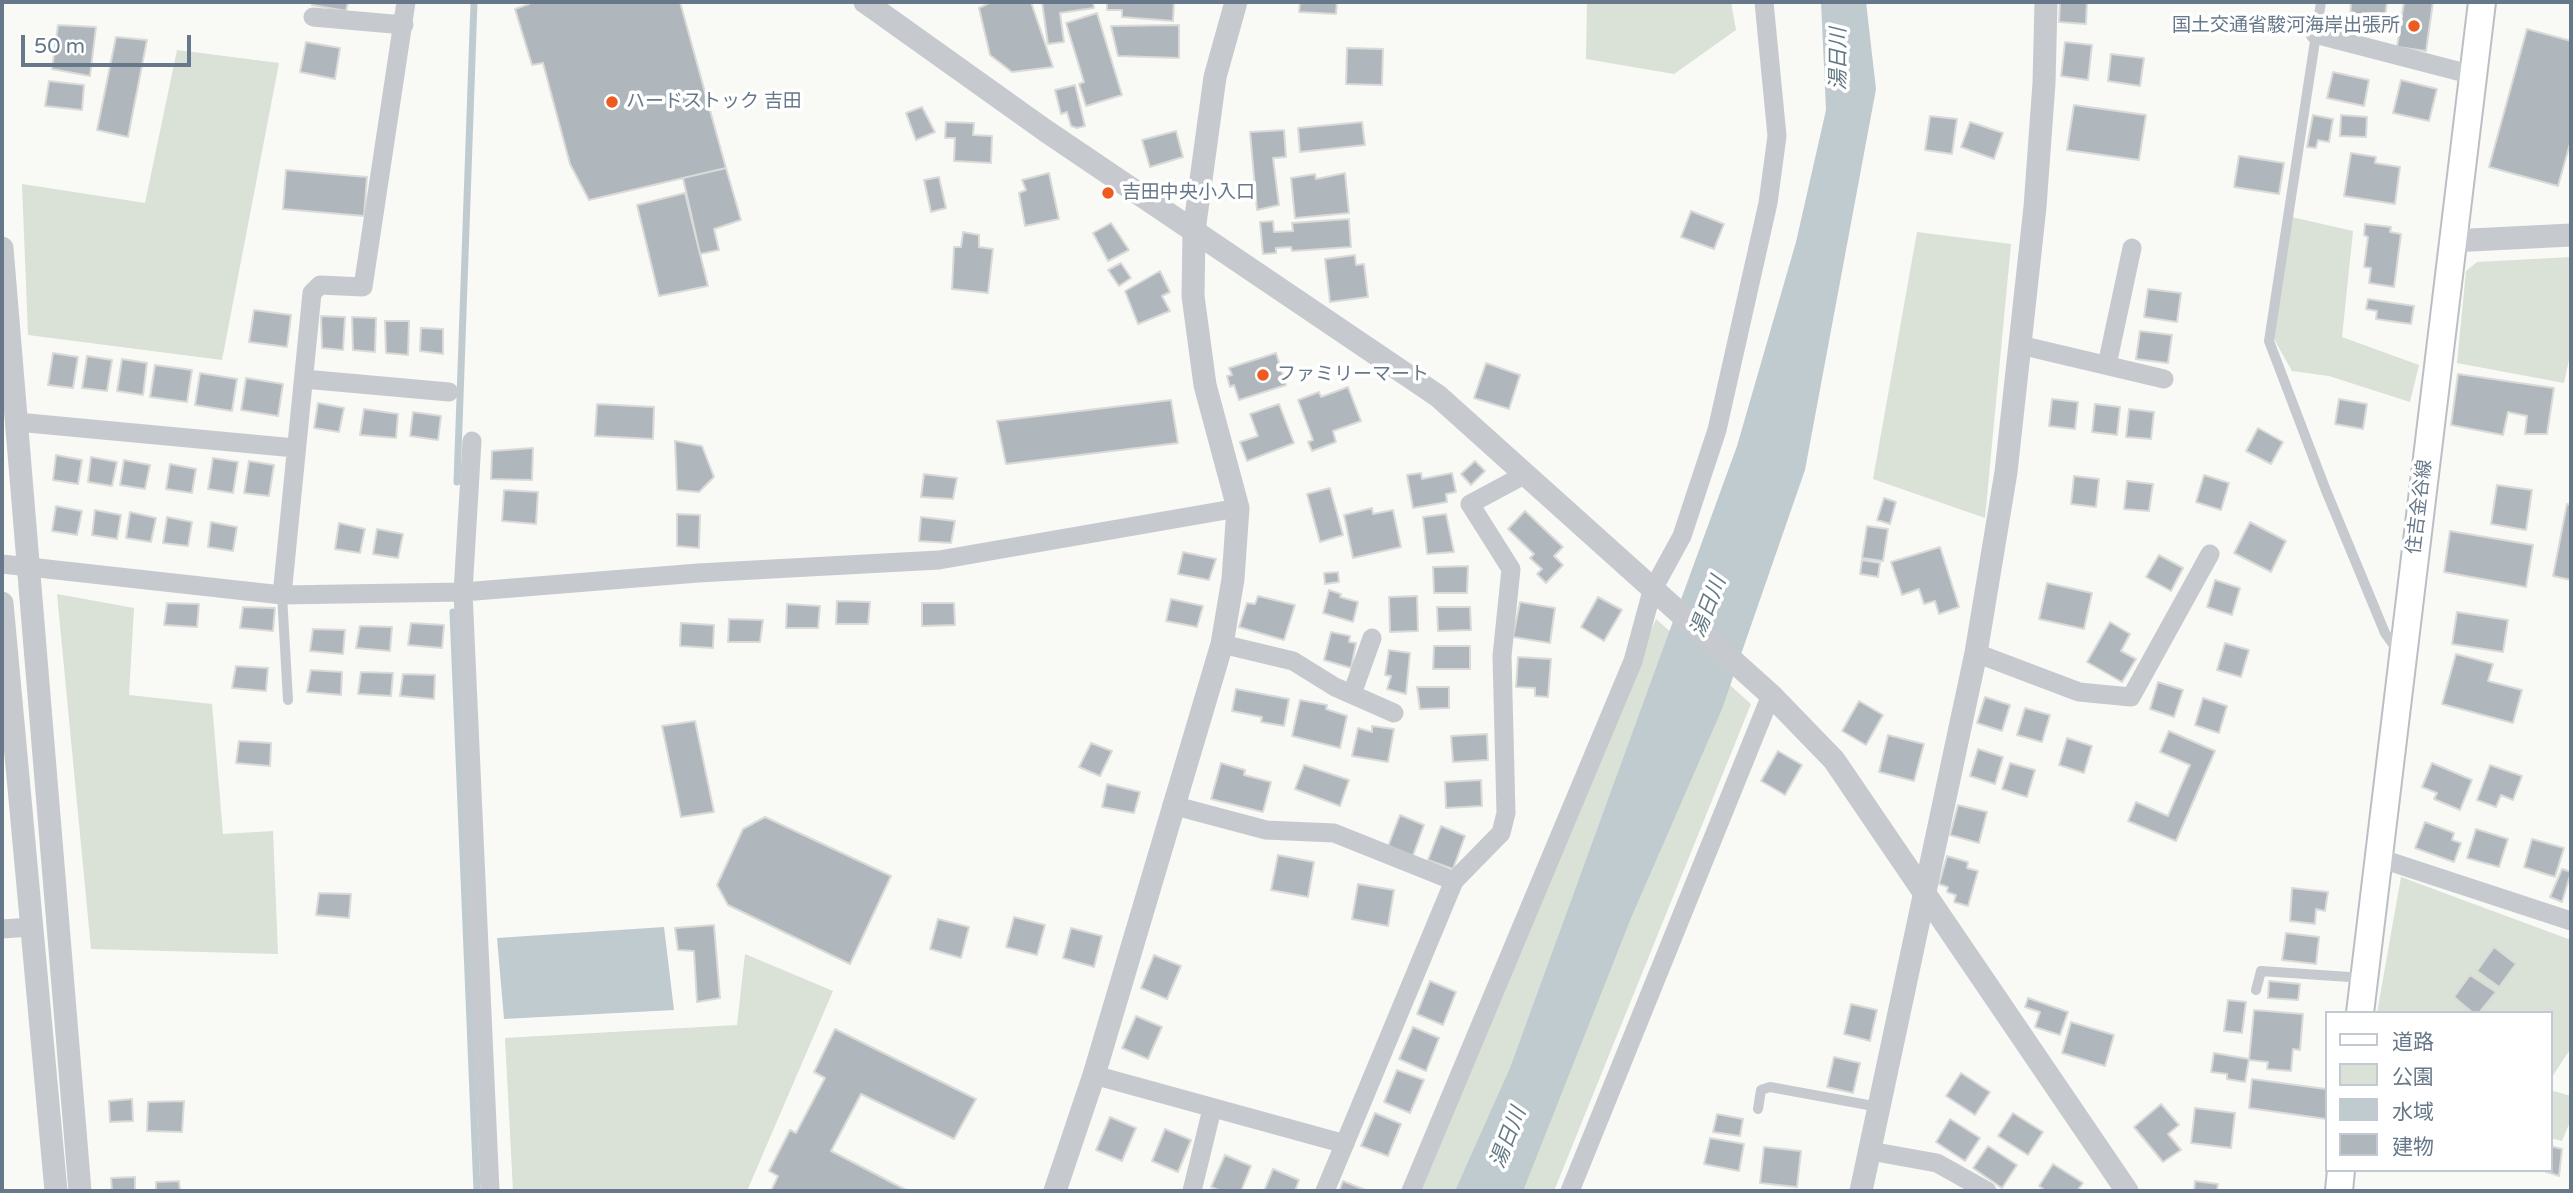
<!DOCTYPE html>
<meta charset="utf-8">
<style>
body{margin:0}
#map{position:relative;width:2573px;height:1193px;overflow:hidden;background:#f9f9f6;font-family:"Varela Round","Noto Sans JP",sans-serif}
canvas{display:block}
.frame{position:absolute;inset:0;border:4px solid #667889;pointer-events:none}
.legend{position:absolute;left:2325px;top:1011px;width:228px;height:161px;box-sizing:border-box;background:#fff;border:2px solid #c2c9d0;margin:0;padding:9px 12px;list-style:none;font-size:21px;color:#667889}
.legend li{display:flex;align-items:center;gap:14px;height:35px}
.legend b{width:35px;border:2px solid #c2c9d0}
.scale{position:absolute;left:21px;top:35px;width:170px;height:32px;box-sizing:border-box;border:4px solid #667889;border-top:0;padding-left:9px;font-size:21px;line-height:24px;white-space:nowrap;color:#667889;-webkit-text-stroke:5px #fff;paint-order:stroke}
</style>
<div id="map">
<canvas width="2573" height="1193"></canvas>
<div class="frame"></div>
<ul class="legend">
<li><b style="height:9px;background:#fff"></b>道路</li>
<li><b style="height:19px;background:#dae1d7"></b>公園</li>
<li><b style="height:19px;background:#c0cbd0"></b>水域</li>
<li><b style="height:19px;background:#afb7bd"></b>建物</li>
</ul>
<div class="scale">50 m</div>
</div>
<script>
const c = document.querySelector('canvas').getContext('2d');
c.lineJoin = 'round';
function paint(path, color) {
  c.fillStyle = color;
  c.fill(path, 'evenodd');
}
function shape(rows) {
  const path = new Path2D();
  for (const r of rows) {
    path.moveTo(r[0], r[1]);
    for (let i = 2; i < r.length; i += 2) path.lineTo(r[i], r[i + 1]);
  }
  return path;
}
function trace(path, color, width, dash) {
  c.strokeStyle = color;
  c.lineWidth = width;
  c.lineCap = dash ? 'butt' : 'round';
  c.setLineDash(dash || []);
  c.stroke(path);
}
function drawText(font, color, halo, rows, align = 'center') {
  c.font = font + ' "Varela Round","Noto Sans JP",sans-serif';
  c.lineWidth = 7;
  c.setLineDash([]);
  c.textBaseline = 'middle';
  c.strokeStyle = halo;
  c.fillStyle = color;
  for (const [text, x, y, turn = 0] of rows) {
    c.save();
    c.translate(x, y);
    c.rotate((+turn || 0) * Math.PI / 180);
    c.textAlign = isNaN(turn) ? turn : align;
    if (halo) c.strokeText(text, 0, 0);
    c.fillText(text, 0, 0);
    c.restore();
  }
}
paint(shape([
 [1587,2,1731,2,1736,30,1674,74,1586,59],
 [177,50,279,63,222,360,28,335,22,184,145,203],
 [2287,216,2353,231,2342,337,2419,365,2410,402,2329,376,2292,371,2270,332],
 [1917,232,2011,244,1985,518,1873,479],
 [2571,257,2571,350,2564,383,2457,363,2466,271,2477,262],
 [57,594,134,608,129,695,212,704,223,834,273,831,278,954,91,949],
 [1656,619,1751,704,1554,1191,1411,1191,1540,898],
 [2401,877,2571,940,2571,1048,2550,1080,2550,1013,2377,1013],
 [745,954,833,991,747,1191,513,1191,505,1038,737,1025],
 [2550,1090,2571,1096,2571,1119,2562,1141,2550,1138]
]), '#dae1d7');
paint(shape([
 [1821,2,1866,2,1876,89,1805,470,1722,709,1631,918,1523,1191,1455,1191,1510,1068,1737,446,1796,242,1826,110],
 [664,927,674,1010,504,1019,497,938]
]), '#c0cbd0');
trace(shape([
 [457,482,474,2],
 [453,612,477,1191]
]), '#c0cbd0', 7);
const building = shape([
 [312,2,348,2,346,11,312,5,312,2],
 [528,2,680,2,726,168,589,200,570,164,543,63,532,65,515,9,529,4,528,2],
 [991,2,1031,2,1053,67,1012,72,990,55,979,8,991,2],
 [1042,2,1093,2,1094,8,1060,13,1064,42,1048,44,1042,2],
 [1107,2,1174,2,1173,21,1122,17,1122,10,1107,10,1107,2],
 [1300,2,1337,2,1336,14,1299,12,1300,2],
 [2060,2,2087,2,2086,24,2059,22,2060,2],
 [2351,2,2387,2,2384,26,2350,20,2351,2],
 [2404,2,2433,2,2426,51,2397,47,2404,2],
 [1097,13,1122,95,1086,106,1079,84,1084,82,1066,23,1097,13],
 [58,25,96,27,90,76,52,69,58,25],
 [1179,25,1179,58,1118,56,1111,26,1179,25],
 [2527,29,2571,41,2571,140,2558,186,2489,167,2527,29],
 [116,37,147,40,128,137,97,130,116,37],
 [306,42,340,48,335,79,300,72,306,42],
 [2065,42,2092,45,2088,80,2061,76,2065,42],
 [1347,48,1383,49,1382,85,1346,84,1347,48],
 [2111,54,2144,58,2140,86,2108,81,2111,54],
 [2333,72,2369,80,2364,106,2327,98,2333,72],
 [2401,80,2437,89,2429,121,2393,113,2401,80],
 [49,81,84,85,82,110,45,106,49,81],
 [1075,85,1085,126,1077,128,1071,126,1067,112,1061,114,1055,90,1075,85],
 [2074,105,2146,115,2139,160,2067,150,2074,105],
 [922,107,935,132,916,140,906,113,922,107],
 [2313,115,2333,119,2329,142,2318,140,2316,148,2307,147,2313,115],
 [2341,115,2367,117,2366,137,2340,136,2341,115],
 [1930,116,1957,119,1952,154,1925,150,1930,116],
 [946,122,974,123,973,135,992,136,991,163,954,161,955,138,945,138,946,122],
 [1362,122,1365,145,1300,152,1298,128,1362,122],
 [1970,122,2003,133,1994,159,1961,147,1970,122],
 [1284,130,1286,157,1273,158,1279,205,1257,210,1250,132,1284,130],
 [1176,131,1183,157,1150,167,1142,140,1176,131],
 [2351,153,2376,157,2375,163,2400,167,2395,204,2344,196,2351,153],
 [2239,156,2284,163,2279,194,2234,187,2239,156],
 [726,168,741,220,714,229,719,250,700,254,683,178,726,168],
 [286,170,367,177,364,216,283,209,286,170],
 [1049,173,1059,219,1025,226,1019,193,1026,190,1022,180,1049,173],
 [1345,173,1349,213,1295,218,1291,178,1315,174,1316,179,1345,173],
 [939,177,946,208,931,212,924,180,939,177],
 [685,193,708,286,659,296,637,205,685,193],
 [1691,211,1724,224,1714,249,1681,237,1691,211],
 [1349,219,1351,247,1292,251,1291,247,1276,248,1276,253,1263,254,1260,222,1273,221,1274,232,1293,231,1292,223,1349,219],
 [1111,223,1129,250,1108,261,1093,233,1111,223],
 [2365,224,2391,227,2390,232,2401,234,2394,287,2369,283,2371,268,2364,267,2368,237,2364,235,2365,224],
 [963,232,979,235,979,247,993,249,988,293,952,289,954,247,961,247,963,232],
 [1355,255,1356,265,1364,264,1368,297,1330,302,1325,259,1355,255],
 [1121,263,1131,278,1119,286,1108,270,1121,263],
 [1160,271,1170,292,1162,296,1170,311,1138,324,1125,291,1160,271],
 [2148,289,2181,293,2177,322,2144,317,2148,289],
 [2368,299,2414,306,2411,324,2376,319,2377,311,2366,309,2368,299],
 [254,310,291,315,287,347,249,342,254,310],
 [321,316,345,317,343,350,322,348,321,316],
 [352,317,376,318,375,352,353,350,352,317],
 [385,321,409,321,408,355,386,353,385,321],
 [421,328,443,329,443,354,420,351,421,328],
 [2140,331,2172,335,2168,363,2136,359,2140,331],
 [53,353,78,357,73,388,48,385,53,353],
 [1276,353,1286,385,1239,400,1234,385,1230,387,1227,376,1232,375,1229,368,1276,353],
 [87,356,112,360,107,391,82,388,87,356],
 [122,359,147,363,143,395,117,391,122,359],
 [1486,363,1520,375,1509,409,1474,398,1486,363],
 [155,365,192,370,187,402,150,397,155,365],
 [200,373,237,379,232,411,195,405,200,373],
 [2458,374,2554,388,2547,434,2525,434,2527,416,2508,412,2503,435,2451,425,2458,374],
 [246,378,283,384,278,416,241,410,246,378],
 [1348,387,1361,421,1333,431,1336,442,1312,451,1308,442,1313,440,1298,400,1319,392,1321,397,1348,387],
 [2052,399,2078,402,2075,429,2049,426,2052,399],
 [2339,399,2367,404,2363,429,2335,424,2339,399],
 [1171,400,1178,443,1006,464,997,421,1171,400],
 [318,403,344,408,339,432,314,428,318,403],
 [597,404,654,407,653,439,595,436,597,404],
 [1279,404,1294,443,1247,461,1240,442,1258,436,1250,414,1279,404],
 [2095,404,2120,407,2117,435,2092,432,2095,404],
 [364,409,398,414,396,438,360,435,364,409],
 [2129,409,2154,412,2151,439,2126,437,2129,409],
 [413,412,441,416,438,440,410,436,413,412],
 [2258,428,2283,442,2271,464,2246,451,2258,428],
 [675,441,702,446,714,477,699,492,677,490,675,441],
 [533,448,532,480,491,479,492,451,533,448],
 [56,455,82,460,78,484,53,480,56,455],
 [91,457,117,462,112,486,88,482,91,457],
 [213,458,238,462,233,493,208,489,213,458],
 [124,460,150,465,145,489,120,485,124,460],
 [249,461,274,465,269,496,244,493,249,461],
 [1475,461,1485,471,1471,485,1461,474,1475,461],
 [170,464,196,469,192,493,166,489,170,464],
 [1421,473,1422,479,1452,473,1456,492,1446,494,1447,502,1413,508,1407,475,1421,473],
 [924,474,957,478,953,499,921,497,924,474],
 [2204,475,2229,483,2221,510,2196,502,2204,475],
 [2074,476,2099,479,2096,507,2071,504,2074,476],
 [2127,481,2153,484,2149,511,2124,509,2127,481],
 [2497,485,2532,490,2526,530,2491,524,2497,485],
 [1330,488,1343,535,1320,542,1307,494,1330,488],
 [504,490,538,492,536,524,502,521,504,490],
 [1884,498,1896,502,1890,524,1877,520,1884,498],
 [2567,504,2571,505,2571,580,2553,576,2567,504],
 [56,506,82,511,77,535,52,531,56,506],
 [1372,508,1373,514,1393,510,1401,547,1353,558,1344,515,1372,508],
 [95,510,121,515,117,539,92,535,95,510],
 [1525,511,1563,547,1554,556,1563,565,1546,583,1537,574,1542,569,1530,558,1534,554,1508,529,1525,511],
 [130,512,156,518,151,542,126,538,130,512],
 [677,514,700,515,699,548,677,546,677,514],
 [1446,514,1454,552,1427,554,1423,517,1446,514],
 [167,517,192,522,188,546,163,543,167,517],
 [921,517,955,521,951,543,919,541,921,517],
 [211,522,237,527,233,551,208,547,211,522],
 [2250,522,2286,541,2271,572,2234,553,2250,522],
 [339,523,365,529,360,553,335,549,339,523],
 [1867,526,1888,529,1883,561,1862,558,1867,526],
 [377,529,403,534,398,558,373,554,377,529],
 [2450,531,2533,545,2526,587,2444,572,2450,531],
 [1940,547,1959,607,1939,614,1935,601,1924,604,1919,589,1902,595,1891,562,1940,547],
 [1183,552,1216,559,1209,580,1178,574,1183,552],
 [2159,555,2183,568,2171,591,2146,577,2159,555],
 [1862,560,1880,563,1878,577,1860,574,1862,560],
 [1468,566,1467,593,1434,593,1433,567,1468,566],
 [1338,572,1339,582,1325,584,1324,573,1338,572],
 [2215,580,2240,588,2232,615,2207,607,2215,580],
 [2047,583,2092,593,2084,629,2039,619,2047,583],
 [1329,590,1341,594,1340,597,1358,602,1353,622,1323,613,1329,590],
 [1258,596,1295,605,1284,640,1239,627,1247,603,1255,604,1258,596],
 [1417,596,1418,631,1390,632,1389,597,1417,596],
 [1598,597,1622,610,1604,641,1581,627,1598,597],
 [1171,599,1203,606,1197,627,1166,621,1171,599],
 [837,601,870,602,868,624,836,624,837,601],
 [1520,602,1555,608,1550,643,1513,637,1520,602],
 [167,603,199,604,197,627,164,625,167,603],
 [922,603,954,603,955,625,922,626,922,603],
 [787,604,820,606,818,628,786,628,787,604],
 [243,607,275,608,273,631,240,628,243,607],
 [1437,607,1470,607,1471,630,1438,631,1437,607],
 [2457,612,2508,620,2503,652,2452,644,2457,612],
 [729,619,763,620,760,642,728,642,729,619],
 [2110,622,2130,634,2121,651,2136,659,2122,682,2087,662,2110,622],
 [411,623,444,625,442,648,408,645,411,623],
 [681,623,714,625,713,648,680,646,681,623],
 [360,626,392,627,390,651,356,648,360,626],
 [313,629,345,630,343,654,310,651,313,629],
 [1331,632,1350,636,1349,642,1356,643,1351,668,1324,660,1331,632],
 [2225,643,2249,650,2241,677,2217,670,2225,643],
 [1434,646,1470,646,1470,669,1433,669,1434,646],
 [1389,650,1410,653,1406,694,1387,689,1391,676,1385,675,1389,650],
 [2456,654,2493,664,2488,681,2522,690,2513,723,2442,704,2456,654],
 [1518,657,1551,659,1548,697,1535,696,1535,688,1516,687,1518,657],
 [236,666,268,668,266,691,232,688,236,666],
 [311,670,342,672,341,695,307,692,311,670],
 [361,672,393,673,391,696,358,694,361,672],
 [403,674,435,675,434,699,400,696,403,674],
 [2158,682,2183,690,2174,717,2150,709,2158,682],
 [1417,687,1449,687,1449,708,1420,709,1417,687],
 [1236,689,1289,699,1284,726,1261,722,1262,717,1232,711,1236,689],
 [1985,697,2010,705,2002,731,1977,723,1985,697],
 [2203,698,2227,706,2219,733,2195,725,2203,698],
 [1300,700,1327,705,1326,709,1347,716,1340,748,1292,736,1300,700],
 [1859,701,1883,715,1866,745,1842,731,1859,701],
 [2025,708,2050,715,2042,742,2017,735,2025,708],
 [695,721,714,812,681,817,662,726,695,721],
 [1372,726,1394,729,1388,762,1352,756,1358,728,1372,732,1372,726],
 [2169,731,2215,751,2176,841,2128,821,2136,802,2168,816,2190,765,2160,752,2169,731],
 [1487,734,1488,760,1453,762,1451,736,1487,734],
 [1888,735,1924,744,1914,781,1879,772,1888,735],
 [2067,738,2092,746,2084,773,2059,765,2067,738],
 [239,741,271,743,270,766,236,763,239,741],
 [1091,743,1112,751,1100,776,1079,767,1091,743],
 [1978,749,2003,757,1995,784,1970,776,1978,749],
 [1778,751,1802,765,1785,795,1761,781,1778,751],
 [1221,763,1245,770,1244,775,1271,782,1263,812,1211,799,1221,763],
 [2010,763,2035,770,2027,797,2002,789,2010,763],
 [2432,763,2472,780,2460,810,2434,799,2437,793,2422,787,2432,763],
 [1304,765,1349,780,1340,806,1295,789,1304,765],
 [2490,765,2522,776,2513,800,2501,795,2496,807,2477,800,2490,765],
 [1481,780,1482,806,1446,808,1445,782,1481,780],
 [1107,784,1140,792,1134,813,1102,807,1107,784],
 [1958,805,1987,812,1979,843,1950,835,1958,805],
 [1400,815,1424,825,1412,858,1387,849,1400,815],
 [765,817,891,876,850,964,728,905,717,885,743,829,765,817],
 [2425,822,2454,833,2452,840,2461,843,2454,862,2415,848,2425,822],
 [1441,826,1465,836,1453,869,1428,860,1441,826],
 [2476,829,2508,839,2499,867,2467,858,2476,829],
 [2532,839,2564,848,2555,877,2524,867,2532,839],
 [1278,855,1314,862,1308,897,1271,890,1278,855],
 [1947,856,1968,862,1967,868,1978,871,1968,906,1954,902,1956,895,1947,892,1948,887,1939,884,1947,856],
 [2562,869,2571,872,2562,902,2550,897,2562,869],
 [1358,884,1394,890,1388,926,1352,919,1358,884],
 [2292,888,2328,892,2325,911,2316,909,2315,924,2290,921,2292,888],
 [319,893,351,894,349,918,316,915,319,893],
 [1014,917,1045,925,1037,955,1006,947,1014,917],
 [938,919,969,927,961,958,930,949,938,919],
 [714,925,720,998,697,1002,694,951,678,950,675,928,714,925],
 [1071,928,1102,936,1094,967,1063,958,1071,928],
 [2286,933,2319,937,2316,964,2282,960,2286,933],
 [2494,947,2516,964,2499,987,2477,971,2494,947],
 [1154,955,1181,966,1167,999,1141,988,1154,955],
 [2470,975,2496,992,2479,1013,2473,1013,2454,997,2470,975],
 [1430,981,1456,992,1443,1025,1417,1014,1430,981],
 [2269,981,2300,984,2298,1000,2268,998,2269,981],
 [2028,998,2068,1012,2060,1035,2035,1027,2040,1012,2025,1007,2028,998],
 [2228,1000,2246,1002,2242,1033,2224,1031,2228,1000],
 [1851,1004,1877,1010,1870,1041,1844,1034,1851,1004],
 [2254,1010,2303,1014,2300,1050,2293,1049,2291,1071,2267,1069,2268,1062,2249,1060,2254,1010],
 [1136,1016,1162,1027,1148,1059,1122,1048,1136,1016],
 [2071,1022,2114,1035,2105,1066,2062,1053,2071,1022],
 [1413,1027,1439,1038,1426,1071,1399,1059,1413,1027],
 [835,1029,976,1099,954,1139,861,1094,831,1151,908,1191,771,1191,778,1176,769,1171,790,1130,796,1133,825,1078,814,1072,835,1029],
 [2214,1053,2249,1059,2245,1082,2227,1079,2227,1074,2211,1072,2214,1053],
 [1834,1057,1860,1063,1853,1093,1827,1087,1834,1057],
 [1397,1070,1424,1080,1410,1113,1384,1102,1397,1070],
 [1961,1073,1990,1092,1975,1115,1946,1096,1961,1073],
 [2252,1079,2326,1089,2326,1119,2249,1108,2252,1079],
 [132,1099,133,1121,110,1122,109,1101,132,1099],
 [184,1101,182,1132,147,1131,148,1102,184,1101],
 [2161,1104,2179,1125,2168,1134,2181,1150,2163,1162,2134,1127,2161,1104],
 [2195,1108,2235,1113,2231,1148,2191,1143,2195,1108],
 [1375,1113,1401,1124,1388,1156,1361,1146,1375,1113],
 [2013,1113,2043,1132,2028,1155,1998,1136,2013,1113],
 [1717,1114,1743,1119,1740,1136,1713,1132,1717,1114],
 [1110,1117,1136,1128,1122,1161,1096,1150,1110,1117],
 [1950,1119,1980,1138,1965,1161,1936,1142,1950,1119],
 [1165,1129,1191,1140,1178,1172,1152,1161,1165,1129],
 [1710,1138,1744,1144,1739,1171,1704,1164,1710,1138],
 [1988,1146,2017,1165,2002,1188,1973,1168,1988,1146],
 [2550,1146,2562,1149,2559,1176,2541,1170,2550,1170,2550,1146],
 [1764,1147,1801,1151,1797,1187,1760,1183,1764,1147],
 [1225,1155,1251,1166,1241,1191,1221,1191,1211,1187,1225,1155],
 [2053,1164,2083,1183,2077,1191,2046,1191,2039,1186,2053,1164],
 [1273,1169,1299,1180,1295,1191,1264,1191,1273,1169],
 [135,1177,135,1191,112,1191,111,1178,135,1177],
 [179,1181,180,1191,156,1191,156,1182,179,1181],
 [1343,1181,1368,1191,1339,1191,1343,1181],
 [2195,1181,2218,1184,2217,1191,2194,1191,2195,1181]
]);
paint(building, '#afb7bd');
trace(building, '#dadbd8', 2);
const secondary = shape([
 [2360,1013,2482,2],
 [2339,1191,2341,1170]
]);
trace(secondary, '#babfc4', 30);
trace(shape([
 [2321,2,2269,341,2325,488,2385,633,2399,653],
 [282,595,288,700],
 [2256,990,2261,971,2364,978],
 [1758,1109,1761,1090,1770,1087,1879,1107]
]), '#c6cace', 10);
trace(shape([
 [313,17,404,25],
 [2315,34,2473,75],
 [2020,345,2164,379],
 [2107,365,2132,248],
 [304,379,449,392],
 [17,422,295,448],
 [472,441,463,592,490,1191],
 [2,564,282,595,463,592,698,573,939,560,1238,508],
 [282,595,312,293,320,285,363,287,406,2],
 [1222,644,1293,661,1335,687,1394,713],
 [1976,653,2079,692,2131,697,2210,554],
 [1352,694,1372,638],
 [1172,805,1266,830,1334,833,1454,881],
 [2379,858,2571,921],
 [2,929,31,927],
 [1094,1075,1345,1144],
 [1870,1151,1937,1163,1987,1191],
 [1192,1191,1212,1109],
 [1325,1191,1454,881,1501,833,1506,813,1502,656,1511,569,1470,504,1524,475],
 [1411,1191,1633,661,1652,591,1682,536,1717,430,1768,203,1777,136,1764,2],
 [1570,1191,1771,695]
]), '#c6cace', 19);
trace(shape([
 [865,2,1046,131,1438,396,1771,695,1834,760,2127,1191],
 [2451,241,2571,235],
 [2,248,80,1191],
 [2,603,56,1191],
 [1055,1191,1094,1075,1222,644,1233,579,1238,508,1205,385,1193,296,1194,231,1215,77,1236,2],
 [1861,1191,1976,653,2006,472,2035,207,2044,83,2046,2]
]), '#c6cace', 23);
trace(secondary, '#fff', 26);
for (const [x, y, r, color] of [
 [2414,26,7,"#ee5b21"],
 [612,102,7,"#ee5b21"],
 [1108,193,7,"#ee5b21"],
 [1263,375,7,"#ee5b21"]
]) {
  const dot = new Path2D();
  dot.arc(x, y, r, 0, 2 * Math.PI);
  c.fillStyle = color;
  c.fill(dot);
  trace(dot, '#fff', 2.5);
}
drawText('19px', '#667889', '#fff', [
 ["国土交通省駿河海岸出張所",2400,26,"right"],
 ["ハードストック 吉田",626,102],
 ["吉田中央小入口",1122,193],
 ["ファミリーマート",1277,375]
], 'left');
drawText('19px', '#667889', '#fff', [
 ["住吉金谷線",2420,507,-83]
]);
drawText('italic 21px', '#627984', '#fff', [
 ["湯日川",1839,59,-90],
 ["湯日川",1709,607,-69],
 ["湯日川",1509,1138,-69]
]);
</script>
